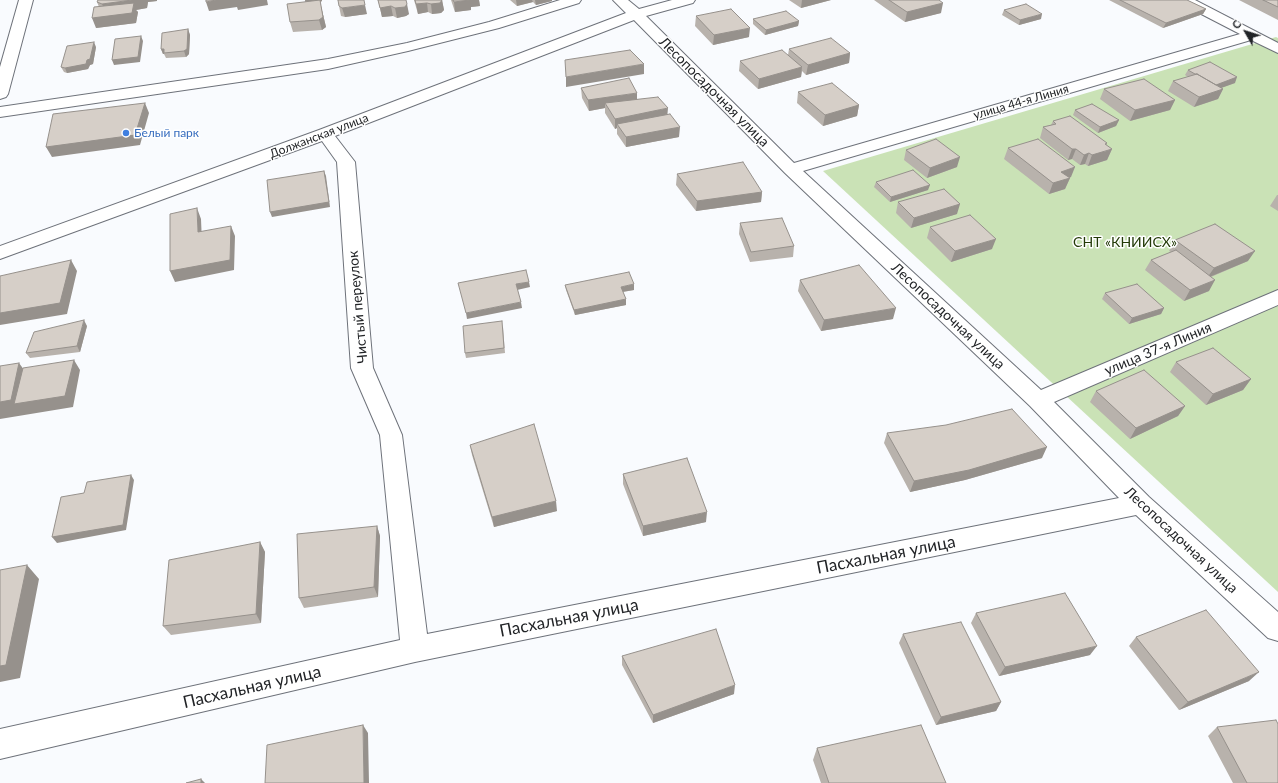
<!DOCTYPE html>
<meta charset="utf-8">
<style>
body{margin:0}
#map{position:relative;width:1278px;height:783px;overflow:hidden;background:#f9fbfe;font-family:Lato,sans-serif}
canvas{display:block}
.north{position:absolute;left:1226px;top:12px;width:40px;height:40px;-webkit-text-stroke:3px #fff;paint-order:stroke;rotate:309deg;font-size:11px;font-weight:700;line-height:16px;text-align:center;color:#222427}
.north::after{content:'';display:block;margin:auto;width:14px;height:18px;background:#222427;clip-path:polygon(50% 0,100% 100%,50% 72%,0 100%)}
</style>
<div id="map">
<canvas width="1278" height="783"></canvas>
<div class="north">С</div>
</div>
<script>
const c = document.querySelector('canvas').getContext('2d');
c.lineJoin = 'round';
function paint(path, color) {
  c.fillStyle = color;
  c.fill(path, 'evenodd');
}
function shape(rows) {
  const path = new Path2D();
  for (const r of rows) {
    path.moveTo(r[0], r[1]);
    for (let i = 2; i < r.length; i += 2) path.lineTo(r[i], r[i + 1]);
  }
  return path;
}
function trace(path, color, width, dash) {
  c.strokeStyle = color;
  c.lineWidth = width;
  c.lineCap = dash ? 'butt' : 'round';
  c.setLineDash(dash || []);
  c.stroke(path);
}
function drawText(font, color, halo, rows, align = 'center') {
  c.font = font + ' Lato,sans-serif';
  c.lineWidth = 3;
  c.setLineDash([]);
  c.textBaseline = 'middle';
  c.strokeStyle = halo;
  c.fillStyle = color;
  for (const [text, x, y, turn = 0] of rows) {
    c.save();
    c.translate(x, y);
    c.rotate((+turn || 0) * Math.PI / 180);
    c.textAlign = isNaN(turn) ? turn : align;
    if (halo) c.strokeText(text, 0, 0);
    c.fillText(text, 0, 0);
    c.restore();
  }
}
paint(shape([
 [1276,37,1278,38,1278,592,823,171]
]), '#cae2b6');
const minor = shape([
 [19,0,33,0,8,94,6,97,0,99,0,67,19,0],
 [560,0,581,0,579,3,499,28,408,51,328,69,0,117,0,107,328,59,407,43,489,22,560,0],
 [613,0,628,0,639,9,672,0,695,0,693,3,646,16,794,163,1240,34,1180,3,1178,0,1195,0,1278,43,1278,53,1251,40,803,171,1041,390,1278,290,1278,305,1054,402,1149,497,1278,612,1278,641,1268,638,1136,515,415,662,0,759,0,729,400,640,380,435,351,368,337,162,322,141,0,259,0,246,319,130,626,13,613,0],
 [634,20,785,173,1030,406,1119,498,427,634,402,435,373,368,355,162,335,136,634,20]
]);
trace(minor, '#6e727a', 2);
paint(minor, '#fff');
paint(shape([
 [305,0,322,0,322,1,320,2,326,27,322,30,293,32,290,22,305,2],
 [378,0,409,14,406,16,397,18,393,16,382,17],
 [414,0,442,0,444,10,441,13,432,14,428,12,418,14],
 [451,0,479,0,480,6,471,7,471,10,455,12],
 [510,0,552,0,552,1,536,5,533,2,517,6],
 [789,0,831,0,801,8],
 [874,0,939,0,941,13,905,22],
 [1109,0,1187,0,1206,9,1203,14,1163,28],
 [1239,0,1278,0,1278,20],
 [157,1,148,2,147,8,136,10,138,12,136,23,96,28,99,7,97,2],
 [339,6,367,14,345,17,341,16],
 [1004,10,1041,19,1019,25,1002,15],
 [696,16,749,37,713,45,695,26],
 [753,19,799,21,798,26,765,35,753,24],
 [188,29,190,35,189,54,186,57,166,58,164,54,163,54,161,49],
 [96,47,93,64,90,65,88,69,67,73,64,72,61,67],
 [789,49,850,53,849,63,806,75,802,71,801,77,758,89,739,71,740,61,788,55],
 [1188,70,1235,83,1220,88,1223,89,1218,99,1194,107,1168,91,1173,81,1188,77,1185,75],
 [581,88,637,99,667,115,679,137,626,147,617,134,617,128,615,129,605,113,605,108,589,111,582,98],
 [1104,89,1175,100,1170,110,1130,121,1100,99],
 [798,92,859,105,857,116,823,126,797,103],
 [1075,110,1119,120,1116,126,1098,133,1073,115],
 [1053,121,1106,145,1112,149,1107,160,1088,166,1085,164,1080,165,1072,159,1068,160,1040,138,1043,127,1051,125],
 [1008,148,1071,177,1069,178,1070,178,1065,189,1049,194,1004,159],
 [906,150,957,167,927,178,904,160],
 [677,174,762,192,761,202,696,211,676,185],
 [876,182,928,190,890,202,874,187],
 [1277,195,1278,195,1278,211,1270,206],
 [898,202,957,214,911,228,896,213],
 [740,223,794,246,793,257,750,262,739,234],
 [930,227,992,249,951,262,927,238],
 [1175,240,1248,261,1211,277,1209,291,1184,301,1145,270,1151,260,1171,252,1169,251],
 [800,280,893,319,821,331,798,291],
 [565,285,634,290,623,292,626,305,575,315,566,290],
 [1105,293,1164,308,1161,314,1129,324,1102,299],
 [87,326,80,352,30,358,26,353],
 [503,327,505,353,466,358,465,353],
 [1176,362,1251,379,1243,390,1206,405,1170,372],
 [1096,391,1185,406,1178,416,1130,439,1090,402],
 [887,433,1042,458,965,480,910,492,884,443],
 [470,445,557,511,494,527,472,455],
 [623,474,706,522,643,536,623,484],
 [377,526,380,536,378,597,304,608,299,598],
 [260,542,265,552,261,623,171,635,163,626],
 [976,613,1090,655,999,676,971,623],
 [903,634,1001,702,996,711,936,725,899,643],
 [1136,637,1249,681,1179,710,1129,646],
 [622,656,734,694,653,723,622,665],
 [1217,727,1278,783,1233,783,1208,736],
 [817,748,946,783,821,783,813,760]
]), '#b8b2ac');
paint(shape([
 [132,0,157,0,157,1,148,2,147,8,136,10,138,12,136,23,96,28,92,18,106,13,102,4],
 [216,0,267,0,268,5,238,10,237,7,209,11,206,2],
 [305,0,322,0,322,1,320,2,326,27,322,30,319,20,306,4],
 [442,0,444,10,441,13,432,14,431,4],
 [469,0,479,0,480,6,471,7,471,10,455,12,454,2],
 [516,0,532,0,533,2,517,6],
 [535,0,552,0,552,1,536,5],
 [802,0,831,0,801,8],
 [427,3,428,12,418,14,416,4],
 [943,3,941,13,905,22,907,12],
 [407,4,409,14,406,16,397,18,395,8],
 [365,5,367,14,345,17,342,8],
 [391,6,393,16,382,17,380,8],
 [1206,9,1203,14,1163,28,1166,23],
 [1042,14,1041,19,1019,25,1020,20],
 [799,21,798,26,765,35,766,30],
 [750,28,749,37,713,45,714,35],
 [188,29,190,35,189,54,186,57,184,51],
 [141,36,143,41,140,62,114,65,112,60],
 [94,42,96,47,93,64,90,65,88,69,67,73,65,68,87,60],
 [161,49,164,49,164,54,163,54],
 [850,53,849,63,806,75,808,65],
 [644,64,644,74,566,87,566,77],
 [802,67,801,77,758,89,759,79],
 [1237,77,1235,83,1213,91,1215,85],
 [1223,89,1218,99,1194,107,1199,97],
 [637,93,637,103,605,103,605,108,589,111,588,100],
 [1175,100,1170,110,1130,121,1135,110],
 [145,103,149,113,140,145,52,157,46,147],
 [859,105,857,116,823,126,825,115],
 [668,108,667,119,617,124,617,128,615,129,615,119],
 [1119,120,1116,126,1098,133,1100,127],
 [680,127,679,137,626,147,626,137],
 [1107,143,1104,152,1112,149,1107,160,1088,166,1092,155,1105,144],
 [1072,149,1076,149,1072,159,1068,160],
 [1089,153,1085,164,1080,165,1084,155],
 [960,157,957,167,927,178,930,168],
 [1075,167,1071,177,1057,182,1061,172],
 [324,171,326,176,330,207,272,217,270,212],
 [1070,178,1065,189,1049,194,1053,183],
 [930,185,928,190,890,202,891,197],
 [762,192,761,202,696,211,697,201],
 [960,204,957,214,911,228,914,218],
 [197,208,201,219,202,243,198,232],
 [231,226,235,236,234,270,175,282,170,271],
 [996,239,992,249,951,262,955,251],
 [1255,251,1248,261,1207,278,1214,268],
 [71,260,77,271,67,314,0,325,0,313],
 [1215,280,1209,291,1184,301,1190,290],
 [529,282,530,287,517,290,516,284],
 [634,284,634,290,621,292,621,287],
 [626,299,626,305,575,315,574,310],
 [521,302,522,308,467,319,466,313],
 [896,308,893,319,821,331,824,320],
 [1164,308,1161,314,1129,324,1132,318],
 [84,320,87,326,80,352,77,346],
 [74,360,80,370,73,407,0,419,0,402,19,363,30,378],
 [1251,379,1243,390,1206,405,1213,394],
 [1185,406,1178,416,1130,439,1136,428],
 [1047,447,1042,458,965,480,910,492,914,481],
 [131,475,134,480,126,530,57,543,52,537],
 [556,501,557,511,494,527,492,517],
 [707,512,706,522,643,536,643,526],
 [377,526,380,536,378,597,374,587],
 [260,542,265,552,261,623,256,614],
 [27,565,39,579,20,678,0,682,0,666],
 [1097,646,1090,655,999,676,1005,667],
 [1259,672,1249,681,1179,710,1188,702],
 [735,685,734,694,653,723,653,715],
 [1001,702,996,711,936,725,941,717],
 [363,725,368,733,369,783,364,783],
 [201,779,205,783,201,783]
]), '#96918c');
const building = shape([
 [98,0,132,0,102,4,97,2,98,0],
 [206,0,216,0,206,2,206,0],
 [320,0,323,17,319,20,290,22,287,4,320,0],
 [338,0,364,0,365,5,342,8,339,6,338,0],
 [378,0,406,0,407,4,405,7,395,8,391,6,380,8,378,0],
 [415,0,442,0,440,3,431,4,427,3,416,4,415,0],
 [453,0,470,0,454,2,453,0],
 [889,0,939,0,943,3,907,12,889,0],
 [1120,0,1187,0,1206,9,1166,23,1120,0],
 [1263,0,1278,0,1278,7,1263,0],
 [134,3,132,13,92,18,94,7,134,3],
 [1026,4,1042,14,1020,20,1004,10,1026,4],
 [731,9,750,28,714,35,696,16,731,9],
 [786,11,799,21,766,30,753,19,786,11],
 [188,29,187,49,184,51,164,53,164,49,161,49,162,33,188,29],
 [141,36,138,57,112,60,115,39,141,36],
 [831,38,850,53,808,65,789,49,831,38],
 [94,42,90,59,87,60,86,64,65,68,61,67,67,46,94,42],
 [630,50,644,64,566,77,565,60,630,50],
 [782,50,802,67,759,79,740,61,782,50],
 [1210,62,1237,77,1216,85,1197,74,1195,74,1188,70,1210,62],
 [1197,74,1223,89,1199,97,1173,81,1197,74],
 [629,78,637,93,588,100,581,88,629,78],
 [1144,79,1175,100,1135,110,1104,89,1144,79],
 [832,83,859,105,825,115,798,92,832,83],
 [658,97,668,108,615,119,605,103,658,97],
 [145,103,135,135,46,147,53,114,145,103],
 [1092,104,1119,120,1100,127,1075,110,1092,104],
 [670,114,680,127,626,137,617,124,670,114],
 [1070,116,1107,143,1105,144,1112,149,1092,155,1089,153,1084,155,1076,149,1072,149,1043,127,1056,124,1053,121,1070,116],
 [936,139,960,157,930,168,906,150,936,139],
 [1038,139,1075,167,1061,172,1070,178,1053,183,1008,148,1038,139],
 [743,162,762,192,697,201,677,174,743,162],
 [913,170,930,185,891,197,876,182,913,170],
 [324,171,329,202,270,212,267,180,324,171],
 [944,189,960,204,914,218,898,202,944,189],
 [197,208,198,232,231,226,230,260,170,271,170,214,197,208],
 [970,215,996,239,955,251,930,227,970,215],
 [782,218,794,246,751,252,740,223,782,218],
 [1215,224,1255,251,1214,268,1175,240,1215,224],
 [1176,250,1215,280,1190,290,1151,260,1176,250],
 [71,260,60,303,0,313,0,276,71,260],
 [859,265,896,308,824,320,800,280,859,265],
 [526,270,529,282,516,284,521,302,466,313,458,283,526,270],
 [629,272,634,284,621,287,626,299,574,310,565,285,629,272],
 [1137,284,1164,308,1132,318,1105,293,1137,284],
 [84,320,77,346,26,353,34,332,84,320],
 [502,321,504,348,465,353,463,326,502,321],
 [1213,348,1251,379,1213,394,1176,362,1213,348],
 [74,360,65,396,14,404,23,368,74,360],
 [19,363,11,400,0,402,0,366,19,363],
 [1144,370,1185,406,1136,428,1096,391,1144,370],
 [1012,409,1047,447,969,470,914,481,887,433,946,425,1012,409],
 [534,424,556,501,492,517,470,445,534,424],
 [687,458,707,512,643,526,623,474,687,458],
 [131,475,123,525,52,537,61,497,84,493,87,482,131,475],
 [377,526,374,587,299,598,297,534,377,526],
 [260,542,256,614,163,626,169,560,260,542],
 [27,565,6,665,0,666,0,570,27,565],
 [1065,593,1097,646,1005,667,976,613,1065,593],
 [1206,610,1259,672,1188,702,1136,637,1206,610],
 [961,622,1001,702,941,717,903,634,961,622],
 [716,629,735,685,653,715,622,656,716,629],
 [1276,720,1278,724,1278,783,1247,783,1217,727,1276,720],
 [363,725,364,783,265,783,267,745,363,725],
 [921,725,946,783,829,783,817,748,921,725],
 [201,779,201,783,186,783,201,779]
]);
paint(building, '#d6cfc8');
trace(building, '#96918c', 1);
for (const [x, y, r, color] of [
 [126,133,4,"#3f7fe0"]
]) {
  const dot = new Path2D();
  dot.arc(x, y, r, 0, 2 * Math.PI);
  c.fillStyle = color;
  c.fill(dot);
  trace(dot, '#fff', 1.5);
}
drawText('12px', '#222427', '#fff', [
 ["улица 44-я Линия",1021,102,-16],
 ["Должанская улица",319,136,-21]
]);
drawText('12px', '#366cbe', '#fff', [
 ["Белый парк",134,133]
], 'left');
drawText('14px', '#222427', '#fff', [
 ["Лесопосадочная улица",714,92,45],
 ["Чистый переулок",358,307,-95],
 ["Лесопосадочная улица",948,316,43],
 ["улица 37-я Линия",1158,349,-23],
 ["Лесопосадочная улица",1181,540,43]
]);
drawText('14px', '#233a07', '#fff', [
 ["СНТ «КНИИСХ»",1125,242]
]);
drawText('17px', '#222427', '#fff', [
 ["Пасхальная улица",886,555,-11],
 ["Пасхальная улица",569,618,-11],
 ["Пасхальная улица",252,687,-13]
]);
</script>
